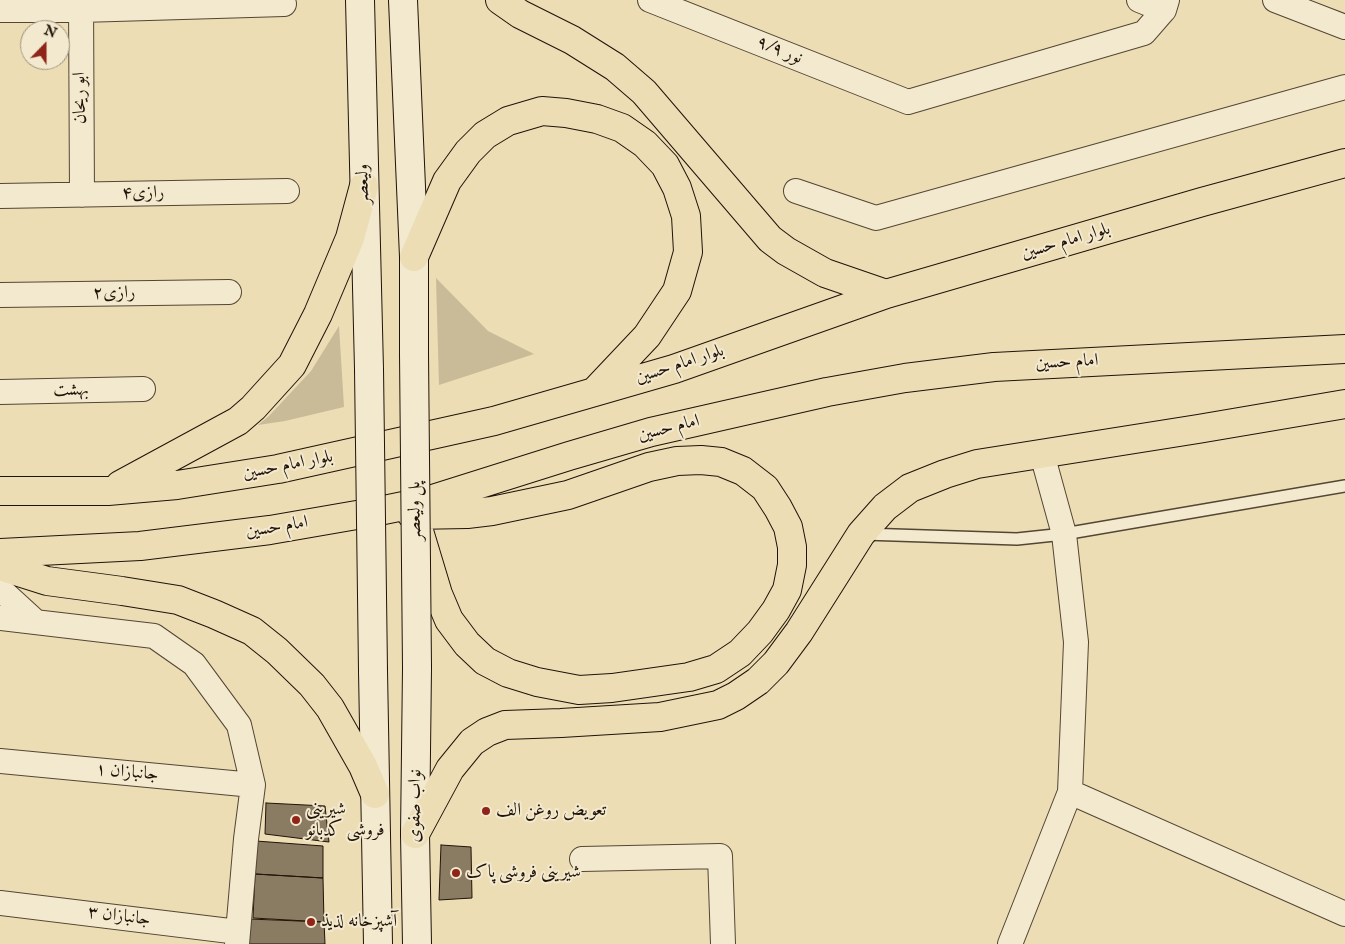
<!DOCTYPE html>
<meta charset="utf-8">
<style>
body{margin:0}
#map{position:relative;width:1345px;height:944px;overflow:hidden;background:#ecddb5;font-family:"IM FELL English",serif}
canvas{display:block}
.north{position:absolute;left:20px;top:20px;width:50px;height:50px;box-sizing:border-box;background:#f3e9cf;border:1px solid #9f937f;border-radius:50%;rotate:22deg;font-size:14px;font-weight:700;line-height:20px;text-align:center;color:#201308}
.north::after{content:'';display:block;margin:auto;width:18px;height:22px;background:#8f2418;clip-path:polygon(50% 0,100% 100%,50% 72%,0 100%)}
</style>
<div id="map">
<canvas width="1345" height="944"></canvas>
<div class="north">N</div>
</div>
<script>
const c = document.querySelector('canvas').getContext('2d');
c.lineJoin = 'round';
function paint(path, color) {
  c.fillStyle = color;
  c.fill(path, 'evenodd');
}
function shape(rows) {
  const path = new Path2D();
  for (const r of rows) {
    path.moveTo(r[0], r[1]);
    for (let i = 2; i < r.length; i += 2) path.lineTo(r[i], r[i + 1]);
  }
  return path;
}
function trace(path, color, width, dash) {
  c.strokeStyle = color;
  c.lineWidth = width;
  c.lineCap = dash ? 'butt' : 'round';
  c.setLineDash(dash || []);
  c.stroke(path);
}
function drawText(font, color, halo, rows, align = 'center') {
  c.font = font + ' "IM FELL English",Amiri,serif';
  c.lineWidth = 4;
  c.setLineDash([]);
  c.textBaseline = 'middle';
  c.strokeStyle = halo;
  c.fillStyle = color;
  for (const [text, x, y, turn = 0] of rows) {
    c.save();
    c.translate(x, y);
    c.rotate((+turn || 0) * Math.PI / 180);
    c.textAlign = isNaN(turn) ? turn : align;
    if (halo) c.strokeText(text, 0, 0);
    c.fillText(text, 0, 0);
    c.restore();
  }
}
paint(shape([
 [436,278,488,331,534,354,439,385],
 [339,326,344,407,285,421,258,425,269,416,311,371]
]), '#c9bb98');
const building = shape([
 [266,803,325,806,329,842,265,834,266,803],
 [256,841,323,846,323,878,255,874,256,841],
 [441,845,471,847,472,898,439,900,441,845],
 [255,874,323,878,324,922,253,918,255,874],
 [249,919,324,922,325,944,248,944,249,919]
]);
paint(building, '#8a7c62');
trace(building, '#201308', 1);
const service = shape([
 [864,534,1017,539,1064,534,1345,486]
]);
const minor = shape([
 [81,0,82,195],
 [650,0,908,102,1144,33,1164,10,1167,0],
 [1139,0,1164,10],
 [1275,0,1345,27],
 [0,10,81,10,284,4],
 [796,191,876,218,1345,87],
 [0,196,287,191],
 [0,295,229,292],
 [0,392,143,389],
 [0,589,36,622],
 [0,618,154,636,194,664,239,725,253,785,246,839,237,944],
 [0,761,253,785],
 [1070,792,1345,914],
 [582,859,720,856,723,944],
 [0,903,238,932],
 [1010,944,1070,792,1076,642,1064,534,1042,454]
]);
const secondary = shape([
 [360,0,369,369],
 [403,0,414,257,414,354],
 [373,671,378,944],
 [417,944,415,834,417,668]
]);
const primary = shape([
 [500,0,520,14,572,40,615,67,644,92,770,239,786,251,825,273,886,294],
 [414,257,447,181,468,152,485,135,508,121,542,111,566,113,597,119,622,128,645,144,665,165,677,188,686,216,688,252,677,291,647,336,595,391],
 [120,485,238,421,253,408,292,365,318,314,350,238,364,186],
 [0,491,108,491,177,485,278,469,494,421,674,369,886,294,1202,202,1345,163],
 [412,515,467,514,492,511,568,495,649,467,677,461,701,460,721,462,743,471,765,488,778,508,788,527,792,547,792,565,787,590,776,610,760,632,740,653,716,669,689,677,612,688,579,690,537,682,508,673,485,661,467,644,449,620,438,594,419,531],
 [0,553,140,546,270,530,374,512,423,502,569,456,651,432,827,392,905,378,994,367,1345,349],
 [0,566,47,581,122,591,178,600,214,614,252,631,277,651,312,685,330,708,363,766,375,794],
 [415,834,450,769,472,742,487,732,505,725,561,723,660,717,718,705,736,696,758,681,776,663,799,632,861,534,885,507,910,488,945,474,977,464,1198,429,1345,404]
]);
trace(service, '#534633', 14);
trace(minor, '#534633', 26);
trace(secondary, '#201308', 30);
trace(primary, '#201308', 30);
trace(service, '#f3e9cf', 11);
trace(minor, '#f3e9cf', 24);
trace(secondary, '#f3e9cf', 28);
trace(primary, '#ecddb5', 28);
const secondaryBridge = shape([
 [414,354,417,668],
 [369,369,373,671]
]);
trace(secondaryBridge, '#201308', 30, []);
trace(secondaryBridge, '#f3e9cf', 28);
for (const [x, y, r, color] of [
 [486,811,5,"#8f2418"],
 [296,820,5,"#8f2418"],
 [456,873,5,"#8f2418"],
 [311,922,5,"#8f2418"]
]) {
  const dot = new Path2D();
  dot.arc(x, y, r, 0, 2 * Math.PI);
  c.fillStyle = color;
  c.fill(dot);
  trace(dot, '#f3e9cf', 2);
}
drawText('18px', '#201308', '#f3e9cf', [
 ["نور ۹/۹",779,51,22],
 ["ابو ریحان",81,98,-91],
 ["ولیعصر",364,184,-91],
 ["رازی۴",143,194,-1],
 ["بلوار امام حسین",1066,242,-16],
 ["رازی۲",114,294,-1],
 ["امام حسین",1067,363,-3],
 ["بلوار امام حسین",680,365,-18],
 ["بهشت",71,391,-1],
 ["امام حسین",669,429,-14],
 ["بلوار امام حسین",288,466,-11],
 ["پل ولیعصر",416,511,-91],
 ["امام حسین",277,528,-9],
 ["جانبازان ۱",127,773,5],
 ["نواب صفوی",416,806,-89],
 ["جانبازان ۳",119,917,7]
]);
drawText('18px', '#201308', '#f3e9cf', [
 ["شیرینی",306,810],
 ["فروشی کدبانو",306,831],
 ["تعویض روغن الف",496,811],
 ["شیرینی فروشی پاک",466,873],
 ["آشپزخانه لذیذ",321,922]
], 'left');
</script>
